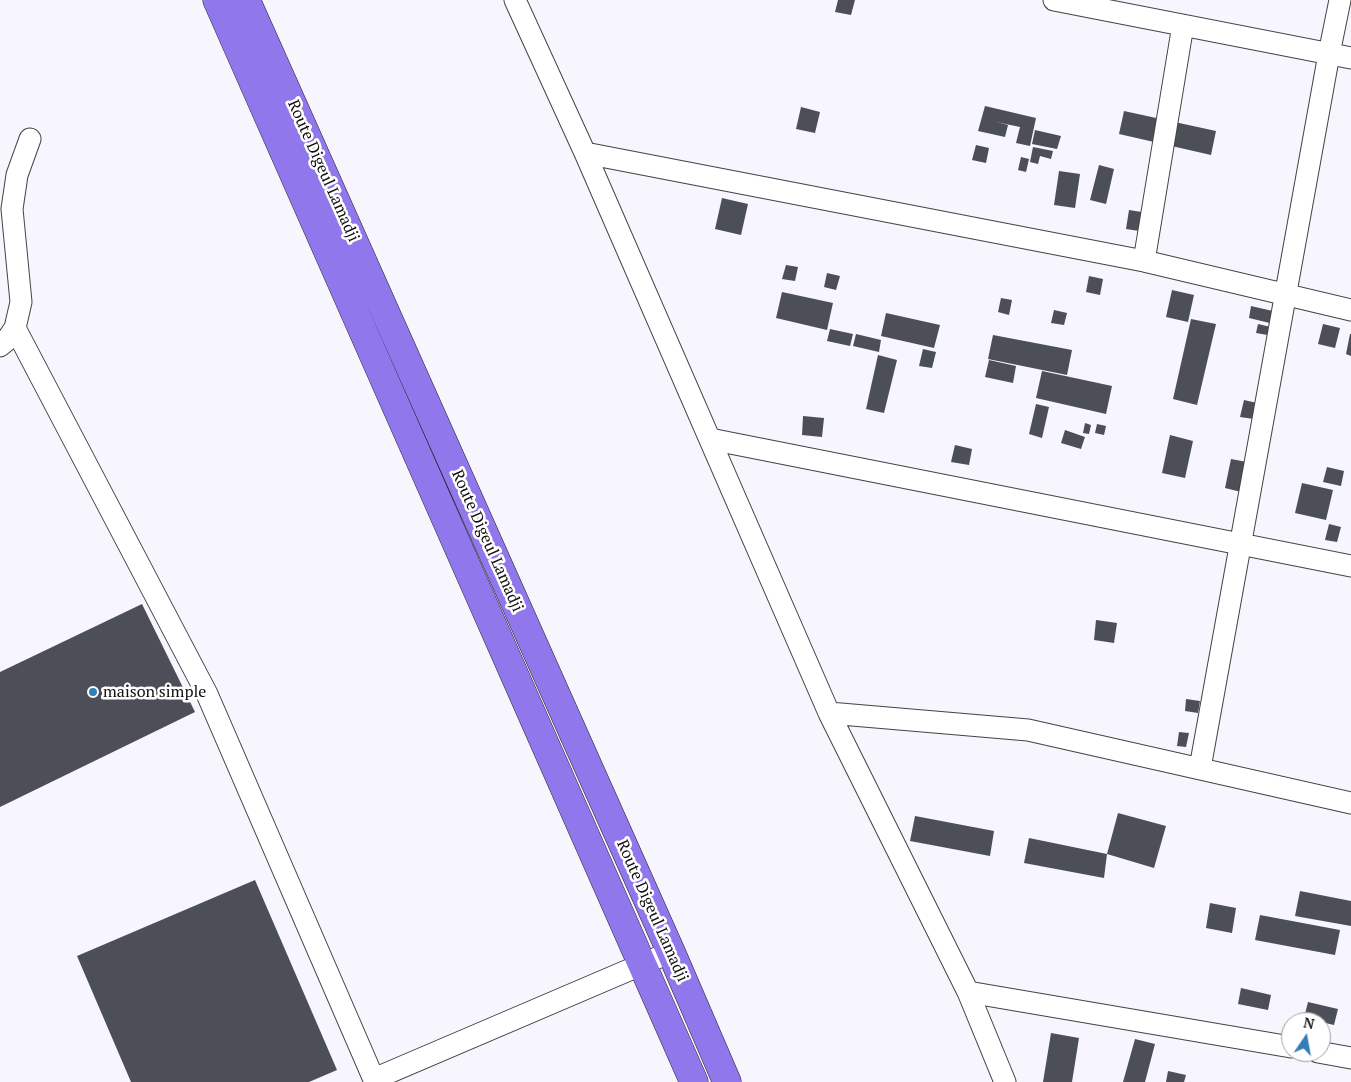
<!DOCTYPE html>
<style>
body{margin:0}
#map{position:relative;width:1351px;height:1082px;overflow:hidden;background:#f7f5fe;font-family:"PT Serif",serif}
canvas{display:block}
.north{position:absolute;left:1281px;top:1012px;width:50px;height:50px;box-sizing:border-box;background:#fff;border:1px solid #9f9f9f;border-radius:50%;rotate:12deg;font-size:14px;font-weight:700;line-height:20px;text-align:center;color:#101010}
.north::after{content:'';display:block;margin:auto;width:18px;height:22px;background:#347eb5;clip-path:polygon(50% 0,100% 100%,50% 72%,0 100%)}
</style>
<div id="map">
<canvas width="1351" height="1082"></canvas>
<div class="north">N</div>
</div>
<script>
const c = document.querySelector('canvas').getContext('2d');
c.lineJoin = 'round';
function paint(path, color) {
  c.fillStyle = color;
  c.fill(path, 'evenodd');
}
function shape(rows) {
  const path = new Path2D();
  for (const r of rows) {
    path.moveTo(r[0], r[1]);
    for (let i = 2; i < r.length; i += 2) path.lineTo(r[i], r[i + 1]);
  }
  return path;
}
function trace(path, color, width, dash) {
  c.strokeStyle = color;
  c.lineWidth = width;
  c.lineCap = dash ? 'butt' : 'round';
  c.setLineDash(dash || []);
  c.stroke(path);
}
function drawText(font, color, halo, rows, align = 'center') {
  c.font = font + ' "PT Serif",serif';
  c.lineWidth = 5;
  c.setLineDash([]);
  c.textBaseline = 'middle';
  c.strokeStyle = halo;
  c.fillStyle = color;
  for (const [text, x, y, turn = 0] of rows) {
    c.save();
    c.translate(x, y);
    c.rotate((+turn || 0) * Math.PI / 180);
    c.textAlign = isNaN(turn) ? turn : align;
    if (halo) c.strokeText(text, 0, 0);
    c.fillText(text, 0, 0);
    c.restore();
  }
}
paint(shape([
 [838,0,855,0,851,15,835,12],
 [985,106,1036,118,1030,146,1016,143,1020,127,996,122,1008,125,1005,137,978,131],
 [801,107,820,112,815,133,796,129],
 [1124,111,1216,131,1211,155,1119,134],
 [1035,130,1061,136,1057,149,1032,144],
 [976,145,989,148,986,163,972,160],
 [1033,147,1053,151,1051,159,1040,156,1038,164,1030,162],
 [1021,157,1029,159,1026,172,1018,170],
 [1099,165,1114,169,1106,204,1090,200],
 [1059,171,1080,174,1075,208,1054,205],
 [722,198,748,204,741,235,715,229],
 [1129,210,1148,213,1146,232,1126,229],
 [786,265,798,267,795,281,782,279],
 [827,273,840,276,836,290,824,287],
 [1089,276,1103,279,1100,295,1086,292],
 [1172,290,1194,295,1188,322,1166,317],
 [782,292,833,303,827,330,776,318],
 [1001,298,1012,300,1009,315,998,312],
 [1251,306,1277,312,1274,324,1249,318],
 [1054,310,1067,313,1064,325,1051,323],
 [886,313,940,325,934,348,881,336],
 [1191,319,1216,324,1197,405,1173,399],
 [1258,324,1275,328,1273,336,1256,333],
 [1323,324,1340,328,1335,348,1318,344],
 [830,329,853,334,850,346,827,341],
 [856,334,881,340,879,352,853,346],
 [1350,334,1351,334,1351,356,1346,354],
 [993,335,1072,350,1067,375,988,359],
 [923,349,936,352,932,368,919,366],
 [878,355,897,360,884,413,866,409],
 [989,360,1016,366,1013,383,985,377],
 [1042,371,1112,386,1106,414,1036,398],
 [1244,400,1257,403,1254,419,1240,417],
 [1036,404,1049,407,1042,438,1029,434],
 [803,416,824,418,822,437,802,435],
 [1085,423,1091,425,1089,434,1083,433],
 [1097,424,1106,426,1104,435,1095,433],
 [1065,430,1085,437,1081,449,1061,443],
 [1170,435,1193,441,1185,478,1162,473],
 [955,445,972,449,969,465,951,462],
 [1231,459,1247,462,1241,492,1225,488],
 [1327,467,1344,471,1341,486,1323,482],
 [1302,483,1333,490,1326,520,1295,513],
 [1329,524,1341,527,1337,542,1325,540],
 [142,604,195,712,0,807,0,672],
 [1096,620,1117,623,1114,643,1094,640],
 [1186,699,1200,701,1198,713,1185,711],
 [1179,732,1189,733,1186,747,1177,746],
 [1118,813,1166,826,1154,868,1107,854],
 [915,816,994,831,990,856,910,841],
 [1029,838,1107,854,1104,878,1024,863],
 [255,880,337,1070,309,1082,131,1082,77,956],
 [1300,891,1351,901,1351,926,1295,916],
 [1210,903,1236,908,1232,933,1206,928],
 [1260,915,1340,930,1335,955,1255,940],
 [1241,988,1271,995,1268,1010,1238,1004],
 [1308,1002,1338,1009,1334,1025,1304,1018],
 [1051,1033,1079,1038,1072,1082,1043,1082],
 [1135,1039,1155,1044,1145,1082,1123,1082],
 [1168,1071,1186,1075,1184,1082,1166,1082]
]), '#4d4f58');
const minor = shape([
 [515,0,585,153,829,713,968,992,1005,1082],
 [1054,0,1351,58],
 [585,153,1144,261,1351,310],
 [1144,261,1183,25],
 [15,328,207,694,375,1082],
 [0,346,6,341,15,328,21,302,12,209,17,175,30,139],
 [710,439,1351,566],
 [829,713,1028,730,1351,803],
 [1200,768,1329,54,1340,0],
 [968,992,1291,1047],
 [1318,1052,1351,1058],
 [374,1079,671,952]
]);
const major = shape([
 [217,0,694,1082],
 [246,0,671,952,727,1082]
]);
trace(minor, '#434343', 23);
trace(major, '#212121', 29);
trace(minor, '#fff', 21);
trace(major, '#9177ec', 28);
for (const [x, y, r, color] of [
 [93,692,5,"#347eb5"]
]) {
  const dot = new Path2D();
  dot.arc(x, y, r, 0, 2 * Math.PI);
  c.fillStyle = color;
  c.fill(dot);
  trace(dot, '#fff', 2);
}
drawText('16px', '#101010', '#fff', [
 ["Route Digeul Lamadji",323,171,66],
 ["Route Digeul Lamadji",487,541,66],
 ["Route Digeul Lamadji",652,911,66]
]);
drawText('16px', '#101010', '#fff', [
 ["maison simple",103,692]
], 'left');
</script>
